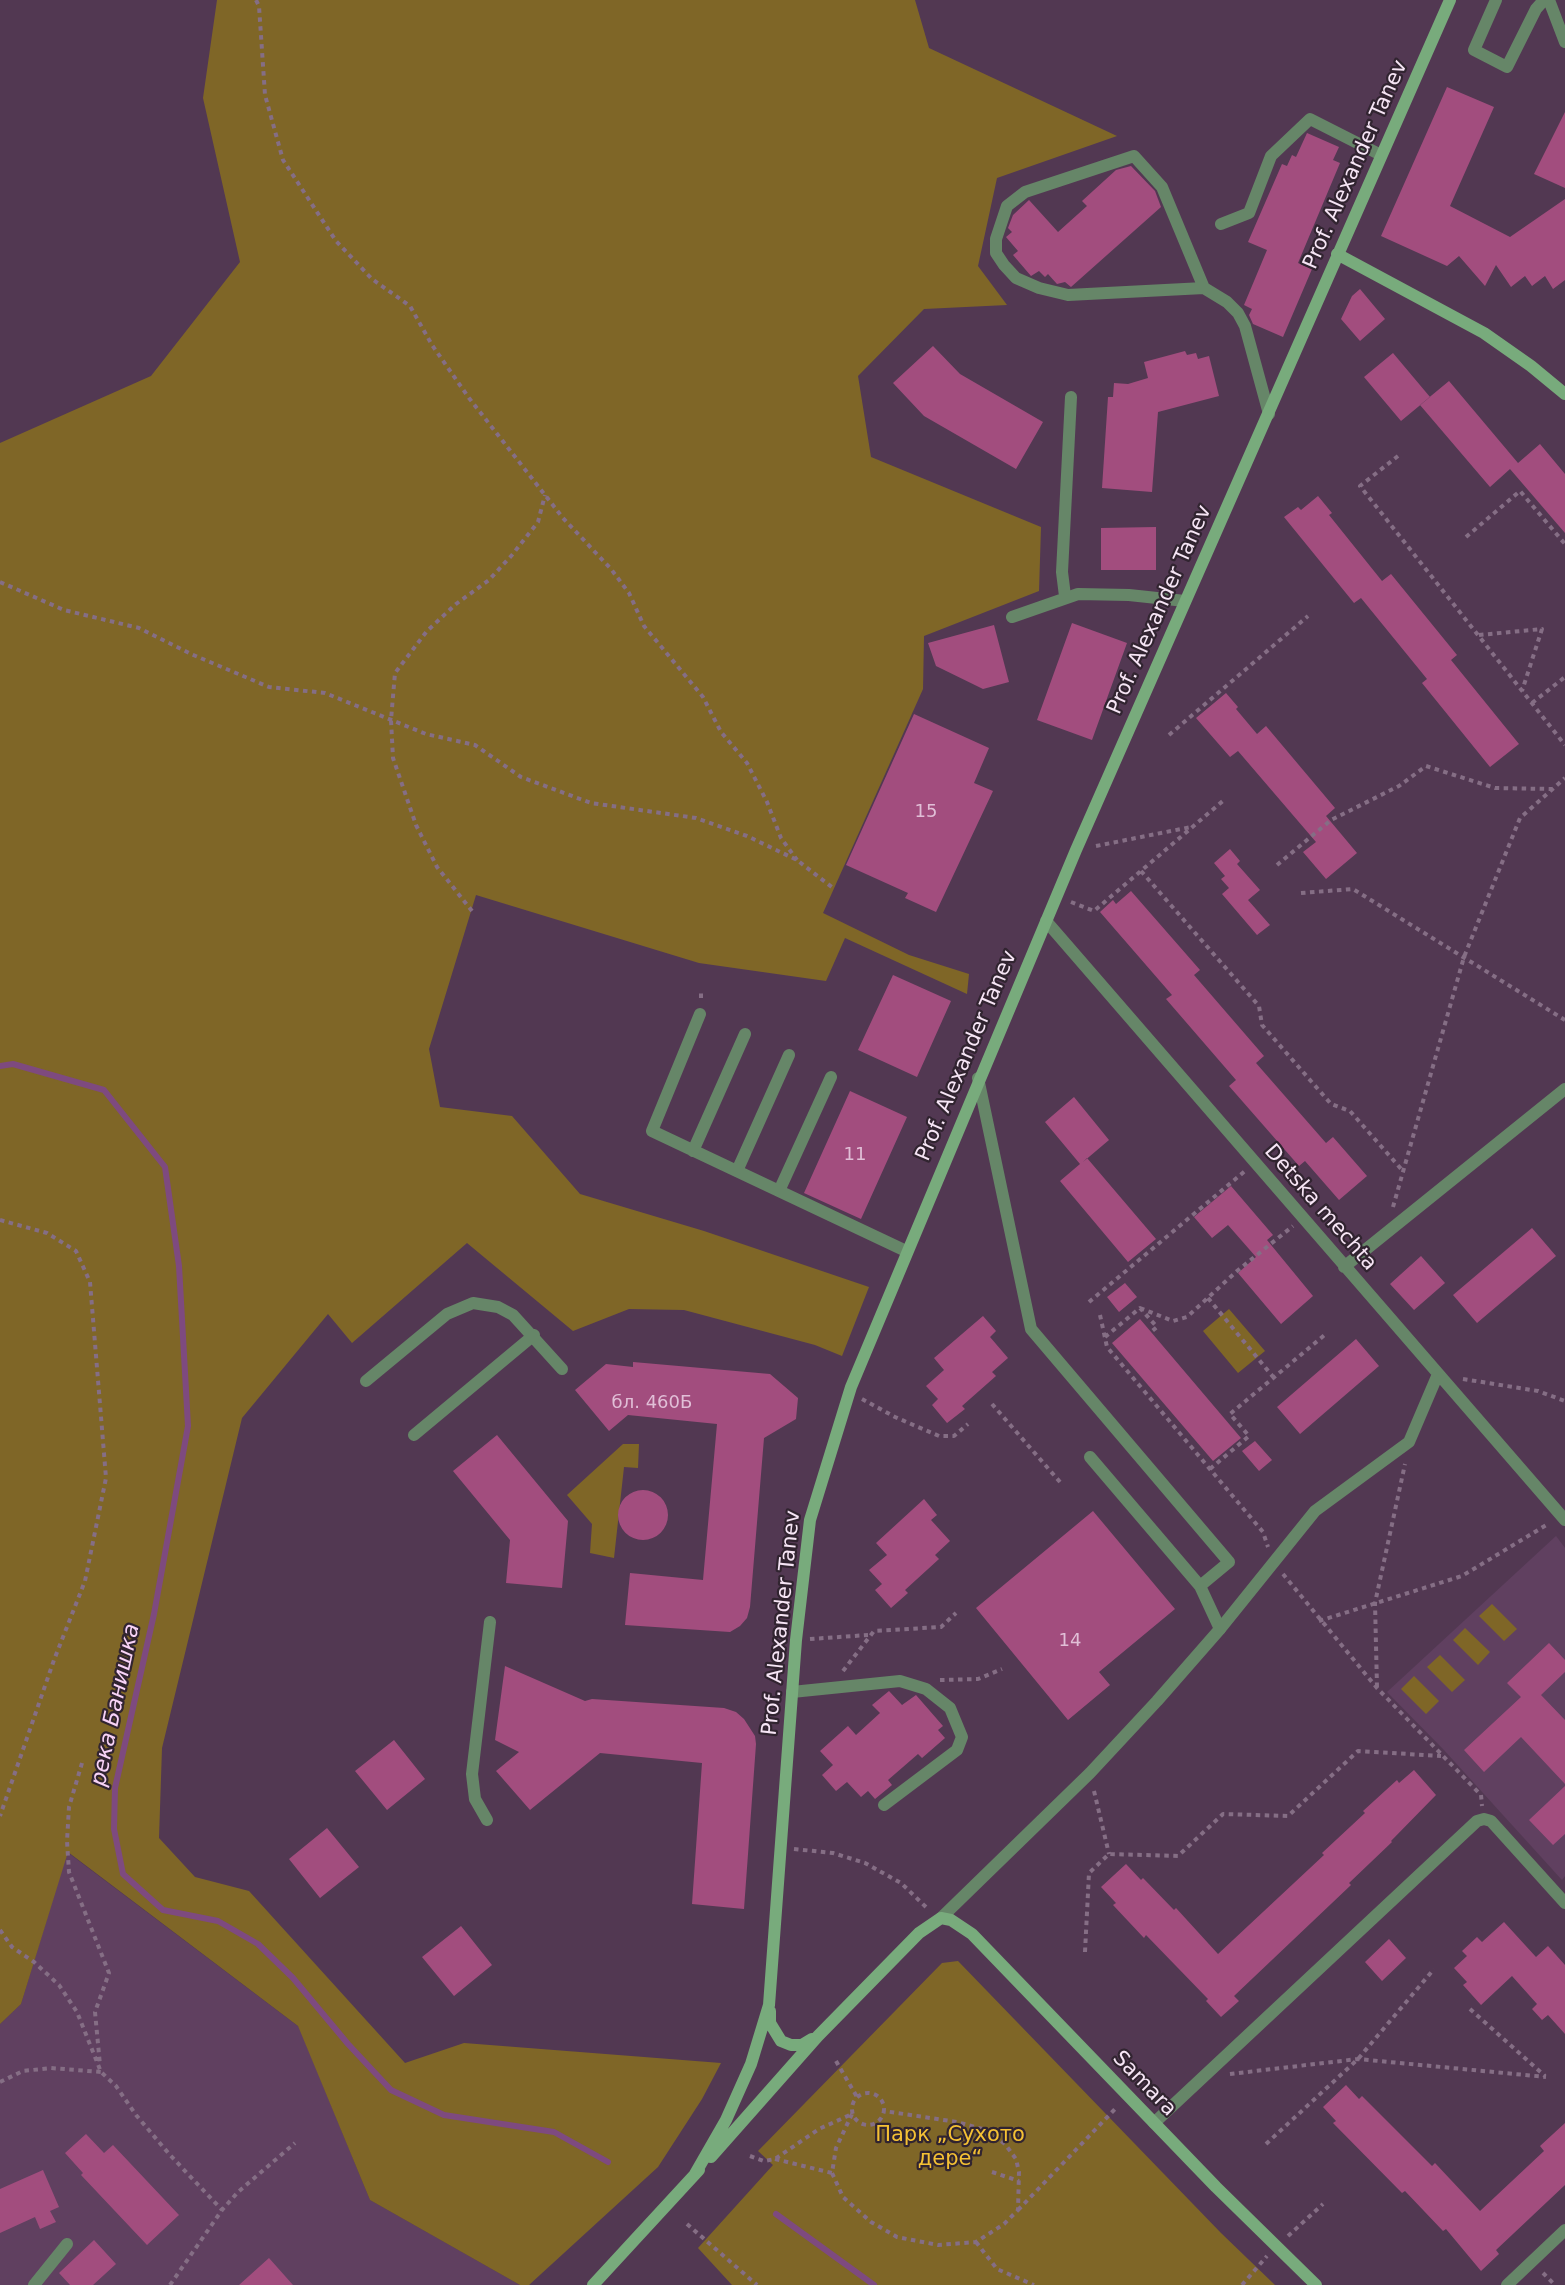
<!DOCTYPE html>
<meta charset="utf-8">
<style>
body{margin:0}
canvas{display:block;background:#523852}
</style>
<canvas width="1565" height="2285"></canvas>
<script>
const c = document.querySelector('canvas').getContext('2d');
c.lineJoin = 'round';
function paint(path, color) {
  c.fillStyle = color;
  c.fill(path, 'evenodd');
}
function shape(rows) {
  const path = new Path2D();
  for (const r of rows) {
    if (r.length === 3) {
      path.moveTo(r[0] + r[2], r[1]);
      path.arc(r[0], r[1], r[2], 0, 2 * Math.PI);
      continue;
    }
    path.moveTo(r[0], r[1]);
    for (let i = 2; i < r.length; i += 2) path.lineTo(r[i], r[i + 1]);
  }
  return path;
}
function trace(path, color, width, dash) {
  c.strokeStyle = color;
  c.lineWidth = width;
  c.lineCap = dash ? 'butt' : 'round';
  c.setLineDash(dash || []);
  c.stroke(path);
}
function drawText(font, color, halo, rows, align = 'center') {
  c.font = font + ' "DejaVu Sans",sans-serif';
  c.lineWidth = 4.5;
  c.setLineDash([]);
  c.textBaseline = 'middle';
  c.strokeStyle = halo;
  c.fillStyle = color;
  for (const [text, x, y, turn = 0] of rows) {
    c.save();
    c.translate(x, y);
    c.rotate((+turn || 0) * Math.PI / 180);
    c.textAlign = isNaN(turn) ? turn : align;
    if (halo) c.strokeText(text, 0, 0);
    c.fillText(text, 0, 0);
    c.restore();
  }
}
paint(shape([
 [1556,1536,1565,1548,1565,1876,1562,1880,1444,1750,1387,1692],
 [67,1852,299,2027,370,2200,520,2285,0,2285,0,2024,21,2004]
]), '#604060');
paint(shape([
 [217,0,915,0,929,48,1117,136,997,178,978,266,1007,305,924,309,858,376,871,457,1041,527,1039,591,924,636,923,689,823,913,909,955,969,974,967,994,845,938,826,981,699,963,476,895,429,1049,440,1107,512,1116,580,1194,704,1231,869,1287,842,1356,815,1345,684,1310,629,1309,573,1331,467,1243,352,1343,328,1314,242,1418,162,1748,159,1838,195,1877,249,1891,405,2063,464,2043,721,2063,702,2099,658,2167,529,2285,520,2285,370,2200,298,2026,68,1852,21,2004,0,2024,0,443,151,376,240,262,203,98],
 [1229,1309,1265,1351,1238,1373,1203,1331],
 [623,1444,639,1444,638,1468,624,1467,614,1558,590,1553,592,1524,567,1495],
 [1492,1604,1517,1629,1504,1641,1479,1616],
 [1465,1628,1490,1652,1478,1665,1453,1640],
 [1440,1655,1465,1680,1452,1692,1427,1667],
 [1414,1676,1439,1701,1426,1714,1401,1689],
 [958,1961,1221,2233,1275,2285,732,2285,698,2248,773,2165,758,2151,942,1963]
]), '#7f6627');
trace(shape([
 [0,1066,13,1064,104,1090,165,1167,179,1266,188,1426,154,1614,115,1788,114,1829,123,1874,163,1910,218,1921,258,1944,293,1978,348,2044,391,2090,444,2115,554,2132,608,2162],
 [776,2214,874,2285]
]), '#7e4a7f', 6);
paint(shape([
 [1447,87,1494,107,1450,206,1510,237,1565,199,1565,280,1553,289,1545,276,1532,286,1525,276,1511,287,1496,265,1485,286,1459,256,1447,266,1381,236],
 [1565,112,1565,188,1534,174],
 [1307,133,1339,147,1333,160,1340,163,1298,263,1312,269,1283,337,1253,324,1249,315,1252,309,1244,305,1267,250,1248,242,1282,164,1287,166,1292,155,1296,157],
 [1131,166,1155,191,1161,207,1071,287,1065,282,1057,284,1048,274,1045,277,1039,271,1031,276,1013,255,1018,251,1006,237,1012,232,1008,228,1013,215,1029,200,1058,232,1087,206,1082,201,1116,170],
 [1360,289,1385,319,1360,341,1341,319,1352,296],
 [933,346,960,374,1043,422,1016,469,924,416,893,383],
 [1185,351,1187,355,1196,353,1198,359,1209,356,1219,396,1158,412,1152,492,1102,488,1108,397,1113,397,1114,383,1128,384,1148,378,1144,362],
 [1393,353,1430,397,1401,421,1364,377],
 [1449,381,1518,463,1540,444,1565,474,1565,533,1510,469,1490,487,1420,405],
 [1318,496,1332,513,1329,515,1382,581,1391,574,1457,655,1451,660,1519,744,1490,767,1422,683,1427,679,1361,598,1354,603,1284,517,1298,507,1301,510],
 [1156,527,1156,570,1101,570,1101,528],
 [1072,623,1127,643,1092,740,1037,720],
 [994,625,1009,682,983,689,936,666,928,643],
 [1226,693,1238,707,1236,709,1257,734,1266,726,1335,808,1326,816,1357,853,1326,879,1303,852,1316,842,1238,751,1230,757,1196,718],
 [914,714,989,748,974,783,993,791,936,912,905,898,908,893,846,865],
 [1230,849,1240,861,1237,864,1260,890,1248,900,1270,925,1257,935,1222,894,1229,888,1221,879,1225,876,1214,863],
 [1131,891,1200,970,1194,975,1264,1056,1256,1063,1326,1143,1333,1137,1367,1176,1339,1200,1305,1161,1299,1166,1229,1086,1236,1080,1166,999,1172,995,1100,912,1113,900,1116,904],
 [893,975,951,1001,917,1077,858,1050],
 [850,1091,907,1117,861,1219,804,1193],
 [1074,1097,1109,1140,1083,1162,1087,1158,1156,1239,1128,1262,1060,1181,1080,1164,1045,1122],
 [1231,1186,1273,1235,1267,1240,1313,1296,1281,1324,1238,1273,1256,1257,1228,1225,1212,1238,1194,1217],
 [1532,1228,1556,1256,1477,1323,1453,1295],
 [1421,1256,1445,1283,1414,1310,1390,1284],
 [1125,1283,1137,1297,1119,1312,1107,1297],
 [983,1316,996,1331,990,1337,1008,1358,992,1372,996,1376,962,1406,965,1409,947,1423,932,1405,938,1399,926,1386,944,1370,934,1358],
 [1140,1319,1241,1438,1213,1461,1112,1343],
 [1356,1339,1379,1366,1300,1434,1277,1407],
 [633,1362,770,1374,798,1398,796,1419,764,1438,750,1607,747,1618,740,1626,730,1632,625,1625,630,1573,703,1580,717,1424,628,1415,609,1431,575,1390,606,1364,633,1367],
 [497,1435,568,1521,562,1588,506,1583,510,1540,453,1471],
 [1255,1441,1272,1460,1259,1471,1242,1451],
 [643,1515,25],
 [924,1499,937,1515,931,1520,950,1541,935,1555,939,1559,905,1590,908,1593,891,1608,875,1590,882,1584,869,1570,887,1555,876,1543],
 [1093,1511,1175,1609,1099,1672,1110,1685,1068,1720,976,1608],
 [1549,1643,1565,1660,1565,1672,1541,1695,1565,1720,1565,1784,1521,1737,1484,1772,1464,1750,1521,1697,1507,1683],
 [505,1666,585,1701,592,1699,724,1708,736,1712,744,1719,755,1736,756,1744,744,1909,692,1904,702,1763,600,1753,530,1810,496,1771,519,1752,495,1740],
 [889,1691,902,1705,916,1695,943,1726,938,1730,945,1738,922,1758,918,1754,888,1780,892,1785,875,1799,868,1791,861,1797,847,1782,836,1791,822,1775,833,1765,820,1751,848,1726,856,1735,880,1713,872,1705],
 [394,1740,425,1779,387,1810,355,1771],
 [1414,1770,1436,1795,1391,1841,1392,1842,1349,1883,1351,1885,1234,1996,1239,2001,1221,2017,1206,2001,1208,1999,1146,1935,1144,1938,1113,1905,1116,1903,1101,1887,1126,1864,1141,1880,1143,1878,1174,1910,1176,1908,1218,1954,1324,1855,1322,1853,1365,1813,1363,1811,1397,1780,1399,1783],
 [1565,1786,1565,1834,1553,1845,1529,1820],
 [327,1828,359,1867,320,1898,289,1859],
 [1504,1922,1536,1957,1548,1946,1565,1965,1565,2034,1548,2015,1542,2020,1532,2009,1537,2004,1512,1976,1481,2005,1463,1985,1467,1982,1454,1968,1467,1956,1462,1951,1477,1937,1482,1942],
 [461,1926,492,1965,454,1996,422,1957],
 [1389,1939,1406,1958,1382,1981,1365,1962],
 [1346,2085,1359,2099,1362,2096,1432,2166,1435,2163,1480,2211,1544,2151,1540,2146,1565,2123,1565,2185,1496,2250,1499,2254,1481,2271,1446,2229,1443,2231,1405,2191,1402,2193,1333,2123,1336,2121,1323,2107],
 [86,2134,104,2153,113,2145,179,2215,147,2245,81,2175,83,2173,65,2153],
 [43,2170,59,2207,50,2211,56,2222,40,2229,35,2217,0,2233,0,2189],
 [94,2240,116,2264,93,2285,70,2285,59,2273],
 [269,2258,293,2285,239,2285]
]), '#a24d7e');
trace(shape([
 [256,0,259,6,265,95,283,160,336,241,372,279,410,306,432,345,469,398,563,518,611,569,629,593,644,626,703,697,721,732,747,763,767,802,781,838,797,860],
 [1398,456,1360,486,1565,745],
 [1466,537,1520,491,1565,544],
 [0,582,64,610,139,628,191,654,269,687,325,693,426,734,475,745,521,777,591,803,696,818,747,836,797,860,833,888],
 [1479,635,1542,629,1522,691],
 [1532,703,1565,677],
 [1169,735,1308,616],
 [1096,846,1191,827],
 [1277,865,1331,820,1399,786,1426,766,1495,788,1552,789],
 [1141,871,1259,1006,1262,1025,1331,1104,1350,1111,1403,1171],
 [1301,893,1353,889,1565,1020],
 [1071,902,1094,911,1224,800],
 [472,911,437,867,416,825,393,758,391,720,395,673,427,631,456,604,489,580,512,555,538,522,545,495],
 [701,998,701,990],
 [1393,1207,1464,957,1520,818,1565,778],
 [0,1220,47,1233,76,1251,90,1282,106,1478,85,1581,54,1660,0,1816],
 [1208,1298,1274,1378],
 [1089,1302,1245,1171],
 [1140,1308,1173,1321,1187,1317,1237,1271,1293,1226],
 [1100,1315,1107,1347,1263,1532,1268,1547],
 [1105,1337,1140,1308,1157,1327,1151,1332],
 [1463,1379,1538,1391,1565,1401],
 [862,1399,895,1417,939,1436,954,1436,968,1424],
 [992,1404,1060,1482],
 [1210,1469,1249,1436,1230,1414,1327,1333],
 [1283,1574,1377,1688,1481,1795,1482,1806],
 [1319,1621,1462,1576,1548,1524],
 [810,1639,868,1635],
 [843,1671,874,1631,941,1627,956,1613],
 [940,1680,978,1679,1002,1669],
 [1377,1687,1375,1603,1405,1464],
 [82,1763,69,1807,67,1841,69,1872,109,1973,95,2012,100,2065],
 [1094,1791,1109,1854],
 [794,1849,833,1853,865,1863,901,1883,928,1909],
 [0,1930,12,1947,34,1962,59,1985,77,2012,101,2072,116,2086,136,2115,170,2155,222,2210],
 [1085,1952,1089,1873,1109,1854,1178,1856,1223,1814,1288,1816,1358,1751,1441,1756],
 [1470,2009,1545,2076],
 [836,2061,857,2097],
 [1230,2074,1358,2059,1546,2077],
 [0,2082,23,2071,51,2068,101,2072],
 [868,2109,16],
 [852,2114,836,2148,832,2173,843,2197,871,2222,897,2237,938,2245,976,2242,1004,2224,1018,2210,1019,2172,1016,2159,1005,2144,986,2130,957,2122,884,2111],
 [1266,2144,1358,2059,1434,1969],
 [750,2156,764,2161,775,2159,819,2129,852,2114],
 [775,2159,832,2173],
 [992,2172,1019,2181],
 [1018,2210,1117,2107],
 [687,2224,757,2285],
 [1288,2236,1323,2204],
 [976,2242,997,2269,1034,2285],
 [1543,2273,1555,2285],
 [170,2285,222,2210,238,2192,295,2143],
 [1242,2285,1267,2256]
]), '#856e85', 4, [4.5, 4.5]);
trace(shape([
 [1496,0,1474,50,1507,67,1536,9,1544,0],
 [1549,0,1565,42],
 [1221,224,1249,213,1271,156,1310,119,1381,155],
 [1204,288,1162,187,1134,156,1025,192,1007,206,996,239,996,253,1004,265,1016,278,1039,288,1068,295,1204,288,1227,302,1238,313,1245,326,1269,414],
 [1065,596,1062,572,1071,397],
 [1012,617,1078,594,1129,595,1185,601],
 [700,1014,652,1131,906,1251],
 [978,1078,1031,1329,1229,1562,1200,1586,1220,1629],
 [693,1151,745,1034],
 [737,1171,789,1055],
 [779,1191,831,1077],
 [366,1381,447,1314,473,1303,498,1307,513,1315,562,1369],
 [414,1435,534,1335],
 [1090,1457,1200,1586],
 [792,1692,900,1681,926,1689,950,1708,962,1737,957,1750,884,1805],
 [487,1820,475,1799,472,1774,490,1622],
 [34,2285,67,2244]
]), '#668668', 12);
trace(shape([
 [1046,921,1565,1520],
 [1344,1267,1565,1089],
 [941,1918,1090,1773,1157,1701,1220,1629,1315,1511,1409,1442,1438,1374],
 [1154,2123,1477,1821,1484,1819,1491,1821,1565,1903],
 [1507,2285,1565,2230]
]), '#668668', 12);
trace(shape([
 [1337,254,1484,333,1531,366,1565,394],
 [770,2011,770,2023,781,2041,791,2045,802,2045,812,2039],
 [711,2157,818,2036,919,1933,941,1918,951,1920,972,1934,1216,2187,1316,2285],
 [695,2174,726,2120,751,2064,769,2005,796,1640,810,1520,851,1387,1076,850,1450,0],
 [593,2285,699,2170]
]), '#78ab7c', 12);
drawText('18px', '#e1bfd7', null, [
 ["15",926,812],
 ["11",855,1155],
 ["бл. 460Б",652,1403],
 ["14",1070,1641]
]);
drawText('21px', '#f6e5f5', '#312430', [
 ["Prof. Alexander Tanev",1356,165,-66],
 ["Prof. Alexander Tanev",1160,610,-66],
 ["Prof. Alexander Tanev",967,1056,-67],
 ["Detska mechta",1320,1208,49],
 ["Prof. Alexander Tanev",782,1623,-84],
 ["Samara",1144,2084,46]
]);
drawText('21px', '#f5c134', '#312430', [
 ["Парк „Сухото",950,2136],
 ["дере“",950,2160]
]);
drawText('italic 22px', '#f8d3f7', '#312430', [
 ["река Банишка",116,1705,-78]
]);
</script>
